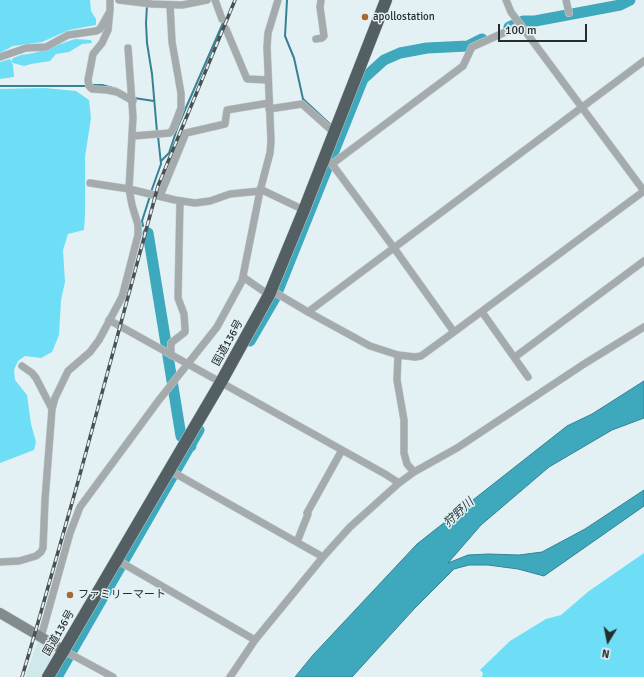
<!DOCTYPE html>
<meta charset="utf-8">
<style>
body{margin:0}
#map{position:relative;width:644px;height:677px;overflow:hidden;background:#e3f1f4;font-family:Signika,sans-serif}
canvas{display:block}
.north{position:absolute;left:588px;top:621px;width:40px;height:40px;-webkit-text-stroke:3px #e3f1f4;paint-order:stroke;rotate:190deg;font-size:11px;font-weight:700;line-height:16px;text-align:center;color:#262b2c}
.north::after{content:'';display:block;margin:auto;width:14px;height:18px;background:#262b2c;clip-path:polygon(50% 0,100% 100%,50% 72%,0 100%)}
.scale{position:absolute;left:498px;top:24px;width:89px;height:18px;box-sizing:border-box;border:2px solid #262b2c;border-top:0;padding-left:5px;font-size:12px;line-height:14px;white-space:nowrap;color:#262b2c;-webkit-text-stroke:3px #e3f1f4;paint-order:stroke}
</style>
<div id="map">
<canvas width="644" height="677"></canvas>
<div class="north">N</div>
<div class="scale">100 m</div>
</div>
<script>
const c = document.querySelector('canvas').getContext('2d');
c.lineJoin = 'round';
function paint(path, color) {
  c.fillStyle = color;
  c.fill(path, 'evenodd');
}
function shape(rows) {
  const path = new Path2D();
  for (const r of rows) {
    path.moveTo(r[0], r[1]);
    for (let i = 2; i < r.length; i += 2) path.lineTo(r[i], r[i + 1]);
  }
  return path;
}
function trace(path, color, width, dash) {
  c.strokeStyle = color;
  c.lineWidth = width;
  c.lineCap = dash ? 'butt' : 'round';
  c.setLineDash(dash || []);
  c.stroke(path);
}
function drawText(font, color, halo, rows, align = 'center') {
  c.font = font + ' Signika,"Noto Sans JP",sans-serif';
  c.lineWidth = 3;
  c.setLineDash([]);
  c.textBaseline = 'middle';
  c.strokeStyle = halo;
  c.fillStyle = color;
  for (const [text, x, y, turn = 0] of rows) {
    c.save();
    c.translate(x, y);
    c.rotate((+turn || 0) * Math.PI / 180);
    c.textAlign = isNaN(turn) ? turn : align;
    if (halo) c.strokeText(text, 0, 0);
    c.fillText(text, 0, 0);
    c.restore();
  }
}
paint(shape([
 [38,640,53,648,54,656,41,677,25,677]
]), '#d0e7ec');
paint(shape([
 [0,0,90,0,91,11,96,19,96,25,69,30,42,42,13,46,0,53],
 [75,39,91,40,92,43,82,44,69,52,56,54,50,61,31,64,24,66,13,63,11,61,13,58,21,55,34,53],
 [10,59,13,65,14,77,0,79,0,62],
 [45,88,76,91,89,100,91,118,85,157,85,215,84,230,68,234,63,250,65,282,61,300,59,335,52,352,41,358,25,356,18,361,14,370,15,380,27,395,31,424,36,442,34,450,0,463,0,89],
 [644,553,644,677,482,677,483,673,480,670,510,641,546,619,561,615,589,591]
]), '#6ddef5');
const water = shape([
 [644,381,644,418,612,430,549,467,481,525,448,563,468,555,489,554,519,555,542,552,585,529,644,490,644,506,544,576,518,569,488,565,469,565,454,569,414,609,352,677,295,677,313,655,417,544,567,426,592,414,644,381]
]);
paint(water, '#3ea8bd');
trace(water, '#378292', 1);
trace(shape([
 [287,0,285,36,294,58,303,99,332,126],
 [147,5,146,23,147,43,152,74,157,132],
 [93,85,102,85,117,89],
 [0,86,85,86],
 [134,98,154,101],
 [161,161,169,153,178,126,223,23],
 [151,192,161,164,158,136],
 [143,226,142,221,150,196]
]), '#378292', 2);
trace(shape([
 [509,27,523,21,535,21,620,5,630,0],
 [148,233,181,436,191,446],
 [250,341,275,298,363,79,384,60,400,53,427,48,468,46,482,39],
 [57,677,199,430]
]), '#3ea8bd', 11);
const street = shape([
 [110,0,110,10,108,30,102,43,93,54,88,80,89,86,92,89,107,90,117,92,133,101],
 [119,0,152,4,182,5,207,0],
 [215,0,222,19],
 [506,0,511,12,644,191],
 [566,0,569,13],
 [226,29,247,79,268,80],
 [316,39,322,38,324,36,320,7,321,0],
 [0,57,26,48,46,47,68,35,96,31,100,29,109,13],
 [269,109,302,104,331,130,335,132],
 [133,136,170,133,173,129,181,108,181,93,172,42,170,5],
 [329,162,332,164,394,248,454,332],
 [332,164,463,66,472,47,521,25],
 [90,183,129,189,175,200,195,203,210,201,230,194,260,191],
 [260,189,304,210],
 [160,196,186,133,225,124,227,110,269,103],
 [243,277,269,295],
 [271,290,308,312,370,346,398,355,415,357,421,356,454,332,644,191],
 [308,312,644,61],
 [482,312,528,377],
 [109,320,385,474,399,483],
 [171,355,171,343,185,332,185,328,184,314,178,298,180,201],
 [398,355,397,380,404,420,404,453,407,464,414,472],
 [515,357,644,261],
 [22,366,32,373,36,378,52,409],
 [169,470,323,557],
 [297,542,308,514,307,513,342,450],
 [117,560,255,640],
 [0,562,19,561,36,556,41,552,43,548,45,500,52,409,55,398,68,371,90,352,99,340,122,297,138,235,138,225,132,205,129,189,133,117,128,48],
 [41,637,70,533,80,507,159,400,217,327,242,281,260,191,270,153,271,141,267,47,268,33,278,0],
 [63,650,113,677],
 [230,677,255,640,323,557,350,527,399,483,414,472,457,448,584,364,644,327]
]);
const secondary = shape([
 [0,613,63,650]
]);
const highway = shape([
 [48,677,221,382,269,295,304,210,386,0]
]);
trace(street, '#c1cdd0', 8);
trace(secondary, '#c1cdd0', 11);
trace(highway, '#c1cdd0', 13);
trace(street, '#a5abac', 7);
trace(secondary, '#828a8c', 10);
trace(highway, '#535f62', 12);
const rail = shape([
 [22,677,35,633,79,478,158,186,235,0]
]);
trace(rail, '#4a5152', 3.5);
trace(rail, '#e3f1f4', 2, [6]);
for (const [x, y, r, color] of [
 [365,17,4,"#a86830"],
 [70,595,4,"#a86830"]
]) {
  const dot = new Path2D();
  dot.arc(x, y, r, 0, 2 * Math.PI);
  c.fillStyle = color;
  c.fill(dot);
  trace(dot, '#e3f1f4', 1.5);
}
drawText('11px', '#262b2c', '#e3f1f4', [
 ["apollostation",373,17],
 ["ファミリーマート",78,595]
], 'left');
drawText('11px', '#262b2c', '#e3f1f4', [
 ["国道136号",228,343,-61],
 ["国道136号",59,633,-60]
]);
drawText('italic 12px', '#253d42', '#e3f1f4', [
 ["狩野川",459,513,-43]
]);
</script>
